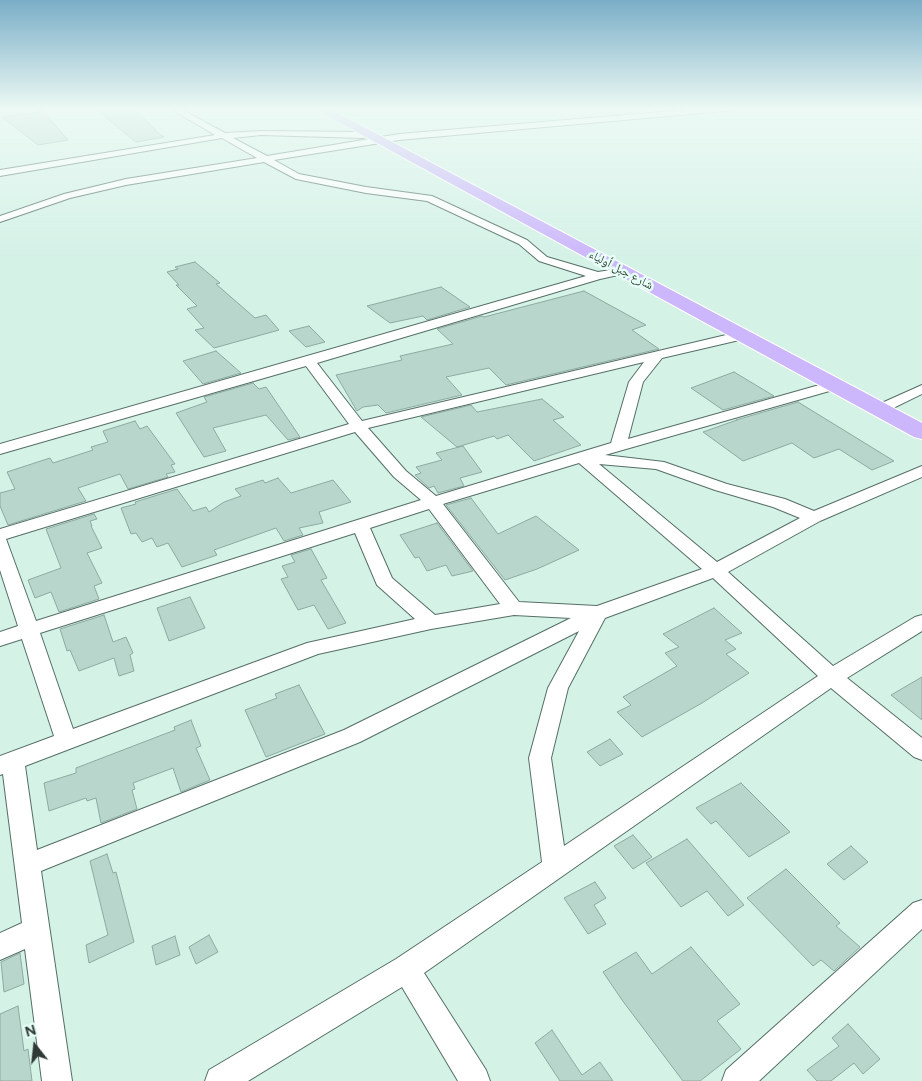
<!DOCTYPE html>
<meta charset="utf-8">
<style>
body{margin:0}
#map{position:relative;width:922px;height:1081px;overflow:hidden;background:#d5f2e7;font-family:Figtree,sans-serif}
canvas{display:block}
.north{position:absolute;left:10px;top:1021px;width:50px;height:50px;-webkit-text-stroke:4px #e6fef5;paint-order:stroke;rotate:344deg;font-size:14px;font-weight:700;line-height:20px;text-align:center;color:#2f3a36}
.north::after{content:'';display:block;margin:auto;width:18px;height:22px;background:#2f3a36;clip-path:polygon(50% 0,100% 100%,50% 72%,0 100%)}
</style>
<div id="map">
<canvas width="922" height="1081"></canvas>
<div class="north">N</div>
</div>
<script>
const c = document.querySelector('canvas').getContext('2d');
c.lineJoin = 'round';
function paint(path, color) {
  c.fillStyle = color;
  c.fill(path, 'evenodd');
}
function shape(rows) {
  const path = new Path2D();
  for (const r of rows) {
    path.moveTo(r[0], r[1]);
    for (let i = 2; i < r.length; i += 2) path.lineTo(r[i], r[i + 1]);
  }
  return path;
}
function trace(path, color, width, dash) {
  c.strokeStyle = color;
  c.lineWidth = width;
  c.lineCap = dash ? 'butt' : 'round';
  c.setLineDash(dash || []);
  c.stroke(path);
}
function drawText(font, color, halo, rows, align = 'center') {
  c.font = font + ' Figtree,"Noto Naskh Arabic",sans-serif';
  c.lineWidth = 5;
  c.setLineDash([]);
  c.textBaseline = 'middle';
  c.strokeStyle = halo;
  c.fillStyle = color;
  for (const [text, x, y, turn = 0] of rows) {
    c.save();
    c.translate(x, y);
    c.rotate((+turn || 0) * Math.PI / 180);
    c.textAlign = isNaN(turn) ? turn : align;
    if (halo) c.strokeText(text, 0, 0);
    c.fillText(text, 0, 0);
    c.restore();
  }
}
const building = shape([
 [94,108,133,108,156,130,154,130,164,137,136,142,94,108],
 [43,111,68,140,38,145,2,117,43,111],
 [195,262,220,283,216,284,255,318,266,315,279,330,214,348,195,330,204,328,187,309,197,306,176,285,179,285,167,272,178,269,175,267,195,262],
 [441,287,470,307,427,320,423,316,390,323,367,306,441,287],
 [584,291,646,325,632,330,659,349,506,385,489,368,446,377,462,395,386,413,378,405,363,407,357,411,336,375,402,360,400,356,453,344,437,329,482,316,484,317,584,291],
 [309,326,325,342,306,347,289,331,309,326],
 [216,351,241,373,203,384,183,361,216,351],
 [734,372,774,396,723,410,691,388,734,372],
 [253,383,259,389,266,387,300,437,288,440,266,415,213,428,226,451,204,457,176,413,207,402,204,397,253,383],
 [542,399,564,417,553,420,581,445,534,461,508,435,497,439,494,436,457,447,421,417,471,405,477,412,542,399],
 [798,402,894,461,872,470,839,449,814,458,792,443,743,461,703,432,737,420,736,420,798,402],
 [135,421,140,429,147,426,175,464,171,465,175,472,166,474,168,477,128,489,120,474,78,488,86,501,8,525,0,506,0,493,15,489,7,472,50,458,53,463,93,450,91,447,108,442,103,431,135,421],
 [463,446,482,472,460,478,464,486,438,493,434,486,429,488,415,475,421,473,416,467,442,460,436,453,463,446],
 [278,478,291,493,333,480,351,502,319,512,323,523,299,528,303,535,284,541,276,528,214,550,217,555,182,567,168,543,157,547,152,538,142,542,136,533,131,534,121,508,136,504,135,502,177,489,193,511,206,507,209,512,224,502,241,496,235,489,263,480,265,483,278,478],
 [471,498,498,534,536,516,579,550,537,569,505,580,446,505,471,498],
 [94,514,97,519,90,521,92,526,91,526,102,548,87,553,102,583,94,586,99,599,59,612,51,592,35,598,28,580,61,568,46,529,94,514],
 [437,523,473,571,452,576,446,565,427,571,419,557,415,558,400,535,437,523],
 [311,549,327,578,321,580,346,623,328,629,314,605,298,610,281,579,288,577,282,566,295,562,291,555,311,549],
 [190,597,205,628,169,641,157,608,190,597],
 [714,608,742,633,725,640,736,649,726,654,749,673,702,703,642,737,617,712,631,705,623,697,677,666,665,653,679,647,663,634,714,608],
 [104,615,113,642,126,637,133,653,130,655,134,671,119,676,114,658,79,671,70,650,67,651,60,629,104,615],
 [922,677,922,720,891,695,922,677],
 [299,685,325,734,266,757,245,710,277,698,275,694,299,685],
 [191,720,201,746,196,748,210,780,181,792,173,768,133,783,135,789,132,790,137,809,101,823,96,798,87,801,86,798,49,811,44,783,76,773,76,768,175,730,174,727,191,720],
 [610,739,623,754,600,766,587,752,610,739],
 [741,783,790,832,749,857,716,821,711,824,696,808,741,783],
 [633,835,652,857,633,869,614,846,633,835],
 [687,839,744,905,728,916,707,891,681,907,646,863,687,839],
 [851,846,868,862,844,880,827,864,851,846],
 [107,854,113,873,116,872,134,942,89,963,86,945,108,935,90,861,107,854],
 [786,869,840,923,836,926,860,947,834,971,821,960,813,966,747,898,786,869],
 [595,882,606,898,594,905,606,924,588,934,564,898,595,882],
 [209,935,218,952,196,964,189,947,209,935],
 [175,936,180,955,156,965,152,946,175,936],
 [691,947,740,1004,717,1021,741,1049,700,1081,683,1081,622,1000,603,972,636,952,652,974,691,947],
 [20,953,24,984,4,992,1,962,20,953],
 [18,1006,24,1051,28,1049,32,1081,0,1081,0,1014,18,1006],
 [848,1024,880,1059,863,1074,854,1063,831,1081,817,1081,807,1070,839,1046,832,1038,848,1024],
 [552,1030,582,1075,600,1062,613,1081,560,1081,535,1043,552,1030]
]);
paint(building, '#b9d6cc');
trace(building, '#8eaaa0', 1);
const minor = shape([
 [169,108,179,108,225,133,261,131,363,132,367,135,363,138,261,135,233,138,267,156,399,134,709,108,740,108,736,110,399,140,274,160,299,174,366,187,432,196,527,240,547,257,598,272,623,268,629,271,627,273,600,279,317,363,362,421,743,331,749,335,748,338,662,358,643,382,628,439,830,382,840,382,842,385,840,388,605,455,664,462,727,484,785,499,814,511,922,466,922,477,820,521,728,572,833,666,915,617,922,615,922,631,847,678,922,738,922,760,914,757,831,688,424,973,486,1070,490,1081,458,1081,402,987,248,1081,205,1081,209,1070,396,959,542,862,529,758,548,688,579,631,360,742,41,871,72,1081,42,1081,25,949,0,960,0,933,22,923,3,774,0,775,0,756,54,736,22,639,0,646,0,632,18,626,0,570,0,529,349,424,306,366,0,454,0,444,586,276,539,261,519,244,427,201,366,193,296,179,264,162,126,185,70,198,0,222,0,216,64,194,126,179,257,158,222,138,0,176,0,170,215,135,169,108],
 [644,362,629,382,611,443,436,496,406,471,368,428,644,362],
 [355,432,394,477,421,500,36,621,6,539,355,432],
 [579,463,702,569,597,606,519,602,443,504,579,463],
 [599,464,656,469,715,490,773,507,800,518,717,562,599,464],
 [429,509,500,604,435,615,392,578,370,528,429,509],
 [355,533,377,585,415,619,307,643,73,729,40,633,355,533],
 [713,578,818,676,564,846,551,758,568,688,605,618,713,578],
 [514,615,571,618,344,730,37,850,25,766,318,654,431,629,514,615],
 [922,385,922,394,885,412,880,413,875,412,873,409,875,406,922,385],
 [922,900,922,929,759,1081,722,1081,726,1070,913,903,922,900]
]);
const trunk = shape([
 [313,108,328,108,922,423,922,439,914,437,313,108]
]);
trace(minor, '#556f66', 2);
trace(trunk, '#fff', 2);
paint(minor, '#fff');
paint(trunk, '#ccb6fc');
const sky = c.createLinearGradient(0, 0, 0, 259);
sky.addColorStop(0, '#7aaec7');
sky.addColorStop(0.42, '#ecf9f4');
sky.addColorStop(1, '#ecf9f400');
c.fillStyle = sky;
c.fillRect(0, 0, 922, 259);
drawText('12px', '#2f3a36', '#e6fef5', [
 ["شارع جبل أولياء",621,270,28]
]);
</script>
